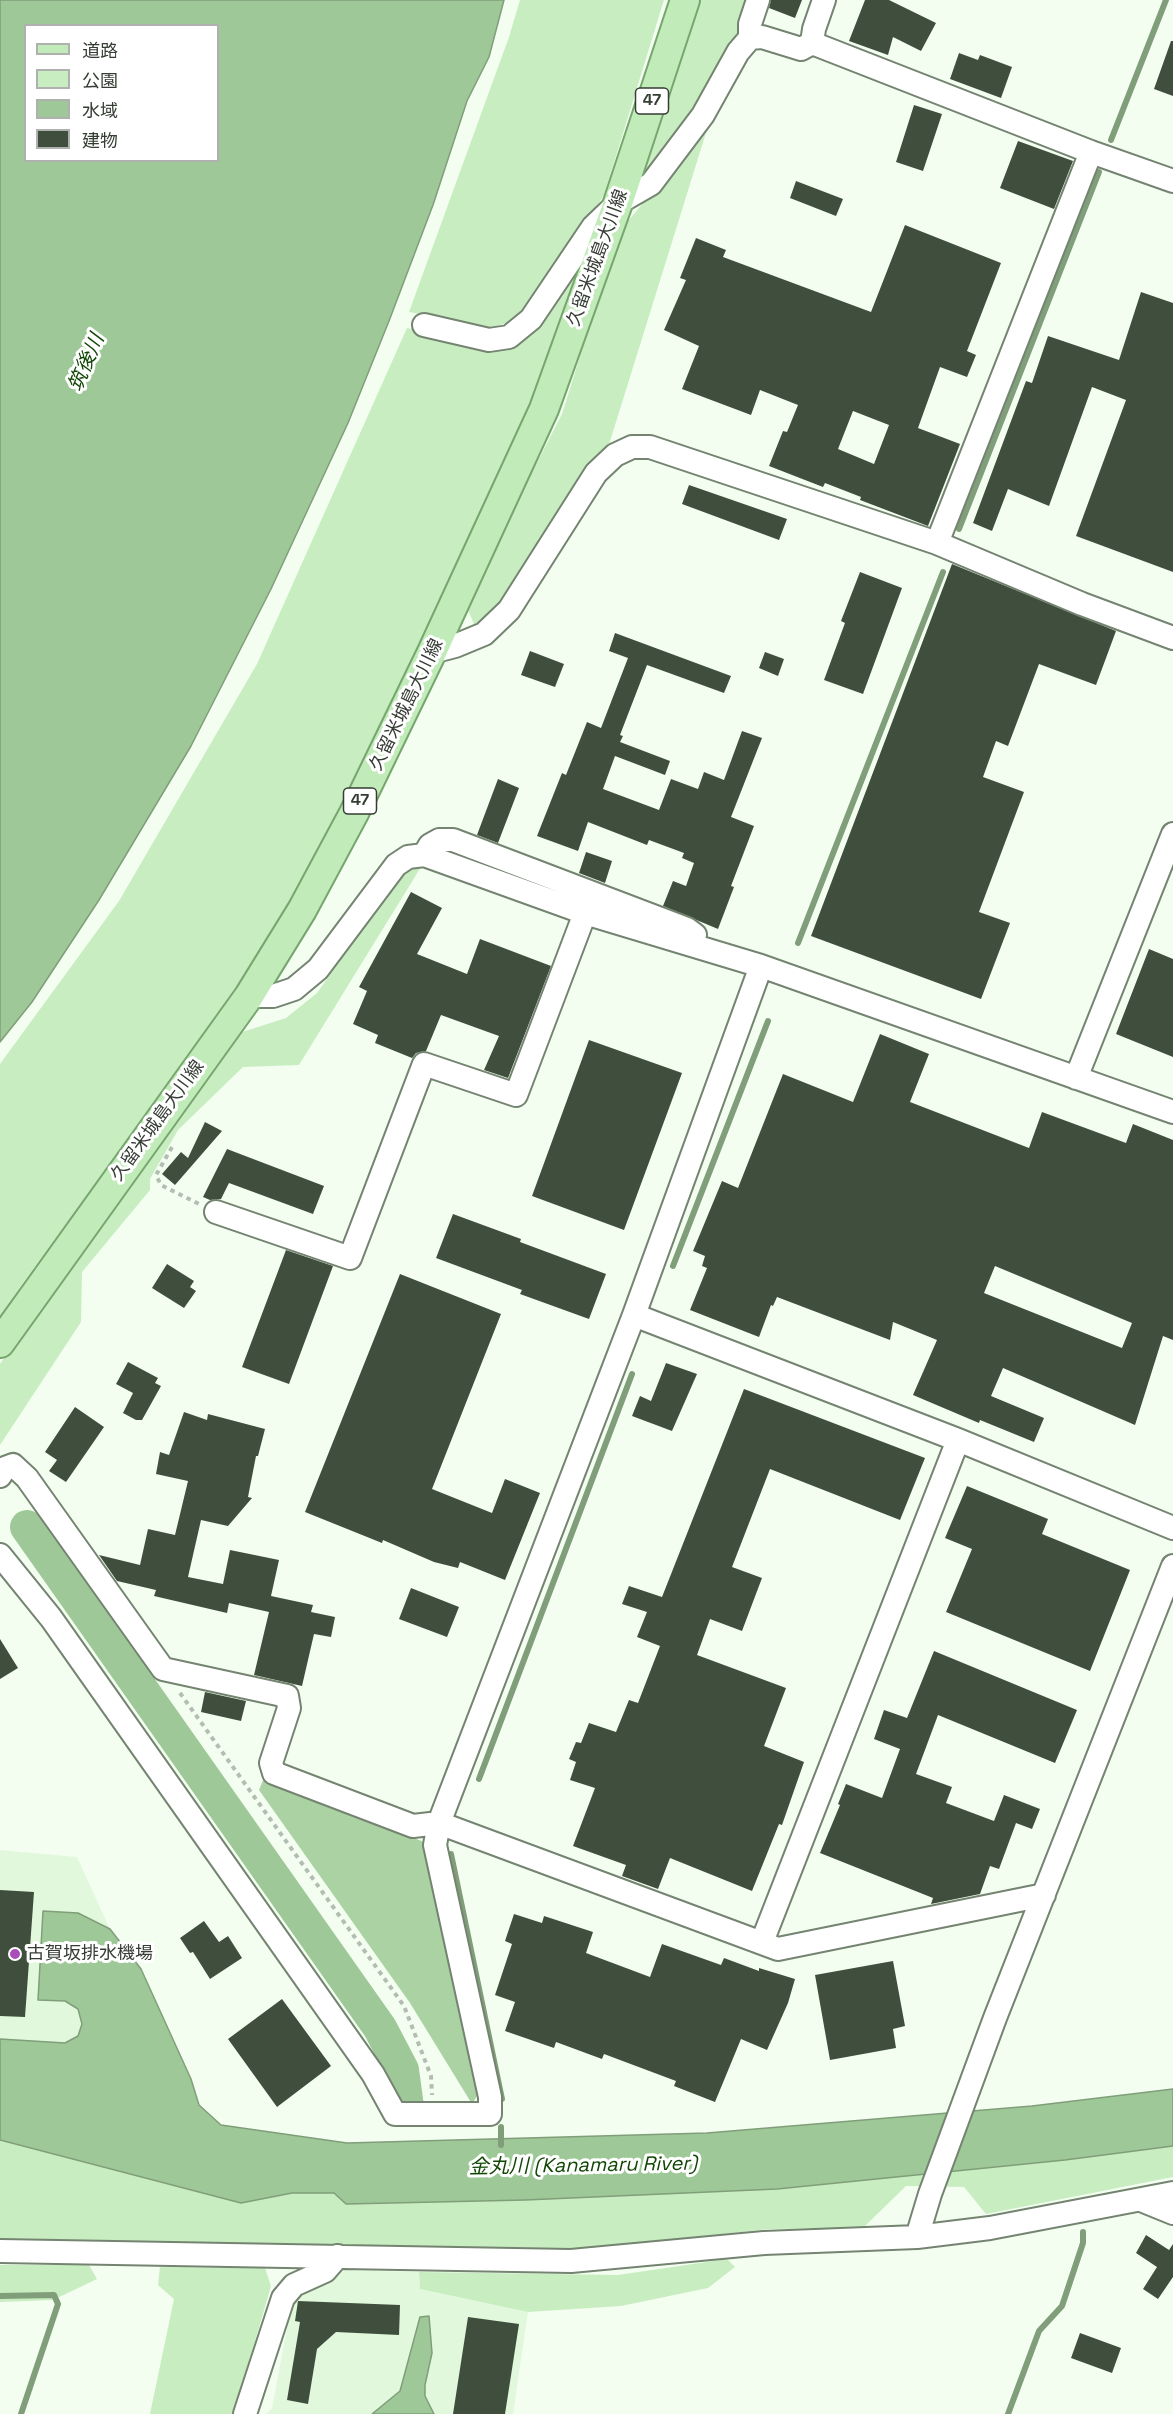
<!DOCTYPE html>
<meta charset="utf-8">
<style>
body{margin:0}
#map{position:relative;width:1173px;height:2414px;overflow:hidden;background:#f3fef1;font-family:"Space Grotesk","Noto Sans JP",sans-serif}
canvas{display:block}
.legend{position:absolute;left:24px;top:24px;width:195px;height:138px;box-sizing:border-box;background:#fff;border:2px solid #afb1ae;margin:0;padding:8px 10px;list-style:none;font-size:18px;color:#363d35}
.legend li{display:flex;align-items:center;gap:12px;height:30px}
.legend b{width:30px;border:2px solid #afb1ae}
</style>
<div id="map">
<canvas width="1173" height="2414"></canvas>
<ul class="legend">
<li><b style="height:8px;background:#c1ebb9"></b>道路</li>
<li><b style="height:16px;background:#c8edc1"></b>公園</li>
<li><b style="height:16px;background:#9fc898"></b>水域</li>
<li><b style="height:16px;background:#404f3d"></b>建物</li>
</ul>
</div>
<script>
const c = document.querySelector('canvas').getContext('2d');
c.lineJoin = 'round';
function paint(path, color) {
  c.fillStyle = color;
  c.fill(path, 'evenodd');
}
function shape(rows) {
  const path = new Path2D();
  for (const r of rows) {
    path.moveTo(r[0], r[1]);
    for (let i = 2; i < r.length; i += 2) path.lineTo(r[i], r[i + 1]);
  }
  return path;
}
function trace(path, color, width, dash) {
  c.strokeStyle = color;
  c.lineWidth = width;
  c.lineCap = dash ? 'butt' : 'round';
  c.setLineDash(dash || []);
  c.stroke(path);
}
function drawText(font, color, halo, rows, align = 'center') {
  c.font = font + ' "Space Grotesk","Noto Sans JP",sans-serif';
  c.lineWidth = 6;
  c.setLineDash([]);
  c.textBaseline = 'middle';
  c.strokeStyle = halo;
  c.fillStyle = color;
  for (const [text, x, y, turn = 0] of rows) {
    c.save();
    c.translate(x, y);
    c.rotate((+turn || 0) * Math.PI / 180);
    c.textAlign = isNaN(turn) ? turn : align;
    if (halo) c.strokeText(text, 0, 0);
    c.fillText(text, 0, 0);
    c.restore();
  }
}
paint(shape([
 [0,1850,77,1857,110,1929,78,1913,43,1911,38,2000,65,2001,78,2009,82,2024,78,2036,65,2043,0,2039],
 [346,2270,419,2272,420,2289,528,2312,513,2414,266,2414,272,2408,293,2296]
]), '#e1f8dd');
paint(shape([
 [520,0,664,0,604,195,524,317,491,328,409,312,509,37],
 [700,0,747,0,736,40,694,113,653,174,638,173],
 [709,123,607,451,485,622,474,624,465,603,562,414,619,232],
 [582,260,531,411,343,810,256,965,22,1284,0,1317,0,1064,119,901,257,664,407,328,487,349],
 [421,867,299,1065,243,1067,178,1130,150,1179,150,1190,82,1272,81,1322,0,1445,0,1364,61,1275,236,1034,286,1018,317,993,403,871],
 [0,2140,241,2203,292,2193,334,2193,346,2204,525,2200,777,2189,1065,2160,1173,2146,1173,2177,986,2214,964,2187,906,2186,863,2228,769,2229,573,2251,0,2239],
 [727,2259,735,2267,708,2288,621,2306,528,2312,420,2289,419,2272,618,2275],
 [0,2265,89,2265,97,2279,53,2300,0,2302],
 [160,2267,265,2268,271,2286,234,2414,150,2414,174,2299,158,2285]
]), '#c8edc1');
paint(shape([
 [264,1778,424,1842,482,2088,472,2104,410,2003,259,1790]
]), '#aad2a3');
const water = shape([
 [0,0,504,0,489,57,467,101,433,205,389,321,348,423,271,589,191,746,99,900,32,1002,0,1042,0,0],
 [26,26,218,26,218,160,26,160,26,26],
 [43,1911,78,1913,110,1929,141,1969,191,2079,199,2105,221,2125,347,2143,707,2133,1032,2106,1173,2089,1173,2146,1065,2160,777,2189,525,2200,346,2204,334,2193,292,2193,241,2203,0,2140,0,2039,65,2043,78,2036,82,2024,78,2009,65,2001,38,2000,43,1911],
 [429,2316,432,2353,425,2385,425,2396,434,2414,372,2414,400,2391,420,2317,429,2316]
]);
paint(water, '#9fc898');
trace(water, '#809e7a', 1.5);
trace(shape([
 [1111,140,1166,0],
 [959,529,1099,172],
 [798,943,943,572],
 [673,1266,768,1021],
 [479,1779,632,1374],
 [451,1854,502,2099],
 [501,2145,501,2127],
 [0,2296,54,2295,58,2304,21,2414],
 [1008,2414,1039,2331,1062,2306,1083,2243,1083,2232]
]), '#809e7a', 6);
trace(shape([
 [27,1527,380,2028,402,2070,407,2107]
]), '#9fc898', 34);
paint(shape([
 [771,0,802,0,795,18,769,8],
 [865,0,889,0,936,23,921,51,893,37,888,55,849,41],
 [1171,41,1173,41,1173,96,1154,89],
 [959,53,978,60,980,55,1012,67,1001,98,950,79],
 [914,105,942,114,923,171,896,162],
 [1018,141,1073,161,1054,209,1000,188],
 [796,181,843,199,836,216,790,198],
 [905,225,1001,263,967,351,976,355,967,377,940,367,918,428,960,444,928,526,860,500,861,497,825,483,823,487,769,466,783,431,787,432,798,405,760,390,751,415,682,389,699,346,664,330,686,280,680,278,696,238,726,250,723,257,871,312],
 [853,411,889,425,874,464,838,449],
 [1141,292,1173,303,1173,572,1076,536,1126,400,1092,387,1049,506,1008,489,992,531,973,523,1026,381,1032,383,1048,336,1119,360],
 [689,485,787,519,779,540,682,504],
 [952,564,1116,631,1096,685,1039,664,1008,746,996,741,983,777,1024,792,979,912,1010,923,981,999,811,936],
 [860,572,902,588,863,694,824,680,845,623,841,621],
 [615,633,731,676,724,693,647,665,620,735,623,736,620,742,670,761,665,775,615,756,603,789,659,810,671,779,698,789,704,772,724,780,742,731,762,738,731,817,754,826,731,886,734,887,718,929,663,906,673,881,686,886,694,863,682,858,684,853,649,840,647,845,588,822,578,851,537,836,562,773,566,775,587,722,601,728,628,658,609,651],
 [530,651,564,664,555,687,521,675],
 [765,652,784,659,778,676,759,668],
 [498,779,519,788,498,843,477,835],
 [586,852,612,861,605,883,579,873],
 [411,892,442,908,417,954,467,974,480,939,551,966,508,1078,484,1070,499,1036,441,1015,426,1051,416,1053,412,1058,375,1043,378,1035,353,1024,367,991,359,987],
 [1149,949,1173,959,1173,1057,1116,1034],
 [880,1034,929,1054,910,1102,1029,1148,1042,1112,1126,1143,1133,1124,1173,1140,1173,1340,1163,1336,1135,1425,1003,1368,991,1396,1044,1418,1034,1442,980,1420,979,1423,913,1395,937,1340,893,1322,890,1340,777,1297,773,1306,771,1305,759,1337,690,1310,707,1268,702,1266,705,1256,693,1251,722,1181,738,1188,783,1074,853,1102],
 [995,1266,1132,1323,1122,1348,984,1293],
 [589,1040,682,1073,624,1230,532,1196],
 [205,1122,222,1131,175,1185,162,1174,181,1152,188,1158],
 [227,1149,324,1186,313,1214,229,1183,221,1199,210,1200,203,1197],
 [453,1214,521,1239,520,1242,606,1274,589,1319,520,1294,522,1290,436,1258],
 [286,1250,333,1266,289,1384,242,1367],
 [167,1264,194,1281,190,1287,196,1291,184,1308,152,1288],
 [400,1274,501,1314,432,1489,492,1513,505,1479,540,1493,505,1580,460,1562,458,1568,434,1562,383,1540,382,1543,305,1512],
 [128,1362,158,1378,155,1383,161,1386,142,1420,136,1420,123,1413,133,1393,116,1384],
 [666,1363,697,1374,672,1431,632,1416,640,1396,651,1401],
 [744,1389,925,1458,900,1520,770,1469,732,1567,762,1578,742,1631,710,1619,697,1655,786,1688,764,1746,804,1762,782,1825,779,1824,752,1891,670,1858,658,1889,622,1876,626,1865,573,1846,595,1788,570,1780,576,1762,569,1759,576,1742,581,1743,589,1723,616,1732,629,1700,638,1703,660,1646,637,1637,647,1612,622,1604,629,1586,662,1597],
 [75,1407,104,1427,66,1482,49,1471,57,1460,45,1452],
 [184,1412,207,1420,208,1414,265,1429,258,1456,256,1456,248,1497,252,1498,228,1526,201,1520,188,1577,223,1584,230,1550,279,1560,271,1596,313,1605,311,1612,335,1617,331,1637,314,1634,302,1686,254,1675,269,1612,229,1603,227,1613,154,1596,156,1590,117,1581,99,1555,140,1565,148,1529,175,1535,188,1481,156,1474,160,1452,169,1455],
 [967,1486,1048,1519,1042,1534,1130,1570,1090,1671,946,1612,972,1549,945,1538],
 [411,1588,459,1607,447,1637,399,1619],
 [0,1639,18,1668,0,1679],
 [934,1651,1077,1710,1055,1763,938,1715,916,1774,952,1787,946,1803,994,1821,1004,1795,1040,1809,1032,1829,1016,1823,999,1869,990,1866,980,1894,931,1904,933,1898,820,1853,840,1805,838,1804,846,1784,882,1798,900,1749,874,1739,884,1710,907,1718],
 [205,1692,246,1701,241,1721,201,1712],
 [0,1890,34,1892,25,2017,0,2016],
 [514,1914,542,1923,544,1916,593,1932,586,1953,650,1977,662,1944,721,1965,724,1958,759,1971,759,1968,795,1979,788,2003,767,2050,741,2039,715,2102,674,2086,676,2081,604,2054,602,2059,556,2042,554,2048,505,2031,515,2002,495,1995,512,1944,505,1941],
 [204,1921,219,1942,228,1936,242,1958,210,1979,193,1952,190,1953,180,1938],
 [893,1961,905,2026,893,2029,896,2048,830,2060,815,1975],
 [282,1999,331,2066,277,2107,228,2039],
 [1146,2235,1169,2250,1173,2244,1173,2277,1158,2299,1143,2289,1157,2267,1136,2253],
 [298,2301,400,2305,399,2335,336,2332,317,2349,308,2404,287,2400,300,2322,295,2321],
 [468,2317,519,2324,505,2414,453,2414],
 [1080,2333,1121,2348,1112,2373,1071,2358]
]), '#404f3d');
const minor = shape([
 [750,38,750,24,758,0],
 [812,43,814,29,824,0],
 [424,325,489,340,509,337,531,319,593,227,618,203,651,184,703,115,738,52,750,38,762,37,801,49,812,43,1091,152,1173,181],
 [937,543,1091,152],
 [432,652,455,646,484,634,509,610,596,473,615,455,632,447,650,447,937,543,1082,604,1173,638],
 [424,855,430,845,439,840,453,840,687,929,695,935],
 [761,966,634,1315,439,1823,778,1949,1044,1895],
 [249,996,273,996,294,989,318,969,396,865,408,857,424,855,585,913,761,966,1173,1112],
 [1076,1078,1173,834],
 [216,1212,350,1258,424,1064,516,1095,585,913],
 [634,1315,958,1440,1173,1528],
 [0,1476,5,1468,13,1465,27,1478,163,1669,287,1696,289,1708,271,1763,274,1773,413,1826,439,1823,435,1845,490,2097,490,2114,395,2114,373,2074,51,1618,0,1555],
 [762,1942,958,1440],
 [1141,2200,1173,2213],
 [917,2237,930,2194,995,2018,1173,1566],
 [0,2251,571,2261,764,2243,917,2237,990,2228,1173,2193],
 [245,2414,283,2298,294,2285,325,2271,338,2256]
]);
const major = shape([
 [0,1343,249,996,302,910,354,813,432,652,544,409,618,203,685,0]
]);
trace(minor, '#748471', 26);
trace(major, '#76a66d', 32);
trace(shape([
 [172,1147,156,1175,161,1185,199,1204],
 [180,1693,404,2006,431,2076,432,2095]
]), '#b3bdb2', 4, [4.5, 4.5]);
trace(minor, '#fff', 22);
trace(major, '#c1ebb9', 28);
for (const [x, y, r, color] of [
 [15,1954,6,"#a84eb9"]
]) {
  const dot = new Path2D();
  dot.arc(x, y, r, 0, 2 * Math.PI);
  c.fillStyle = color;
  c.fill(dot);
  trace(dot, '#fff', 2);
}
for (const [x, y, w] of [
 [652,101,33],
 [360,801,33]
]) {
  const box = new Path2D();
  box.roundRect(x - w / 2, y - 13, w, 26, 4.5);
  c.fillStyle = '#fff';
  c.fill(box);
  trace(box, '#363d35', 1.5);
}
drawText('bold 16px', '#363d35', null, [
 ["47",652,101],
 ["47",360,801]
]);
drawText('18px', '#363d35', '#fff', [
 ["久留米城島大川線",598,258,-70],
 ["久留米城島大川線",407,705,-64],
 ["久留米城島大川線",158,1121,-54]
]);
drawText('18px', '#363d35', '#fff', [
 ["古賀坂排水機場",27,1954]
], 'left');
drawText('italic 20px', '#114705', '#fff', [
 ["筑後川",87,363,-67],
 ["金丸川 (Kanamaru River)",583,2166,-1]
]);
</script>
